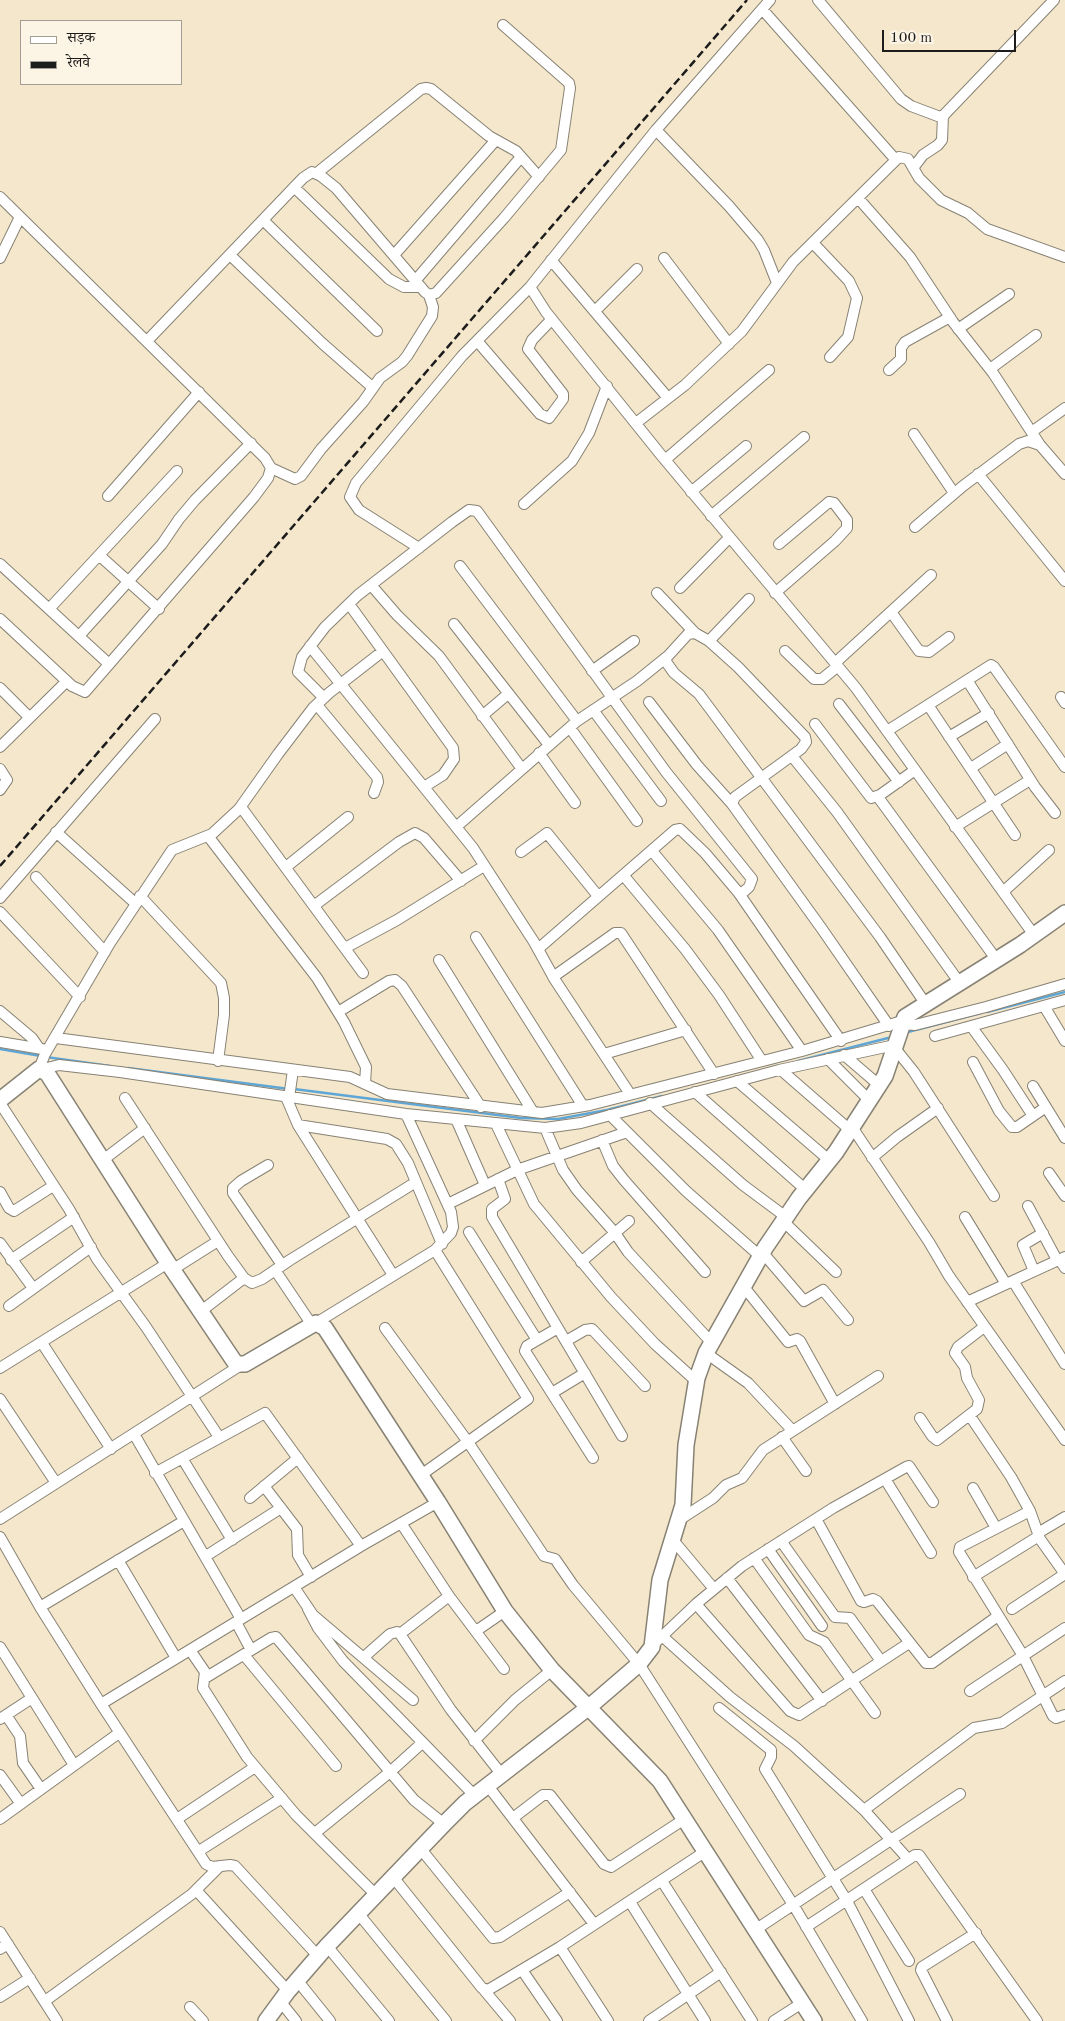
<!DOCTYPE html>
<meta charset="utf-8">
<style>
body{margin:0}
#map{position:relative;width:1065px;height:2021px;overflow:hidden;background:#f4e7cc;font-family:"Old Standard TT","Noto Serif Devanagari",serif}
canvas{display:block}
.legend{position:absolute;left:20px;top:20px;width:162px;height:65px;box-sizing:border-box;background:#fcf5e5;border:1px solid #a29e95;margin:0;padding:6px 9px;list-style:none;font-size:15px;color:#1c1c1c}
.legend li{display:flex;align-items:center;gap:10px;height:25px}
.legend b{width:25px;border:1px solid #a29e95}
.scale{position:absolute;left:882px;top:30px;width:134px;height:22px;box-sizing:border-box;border:2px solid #1c1c1c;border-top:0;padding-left:6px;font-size:15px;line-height:18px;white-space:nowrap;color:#1c1c1c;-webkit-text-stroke:4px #fcf5e5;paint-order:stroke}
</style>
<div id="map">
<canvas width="1065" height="2021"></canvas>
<ul class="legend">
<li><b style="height:6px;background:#fff"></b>सड़क</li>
<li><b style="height:6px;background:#1c1c1c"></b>रेलवे</li>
</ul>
<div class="scale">100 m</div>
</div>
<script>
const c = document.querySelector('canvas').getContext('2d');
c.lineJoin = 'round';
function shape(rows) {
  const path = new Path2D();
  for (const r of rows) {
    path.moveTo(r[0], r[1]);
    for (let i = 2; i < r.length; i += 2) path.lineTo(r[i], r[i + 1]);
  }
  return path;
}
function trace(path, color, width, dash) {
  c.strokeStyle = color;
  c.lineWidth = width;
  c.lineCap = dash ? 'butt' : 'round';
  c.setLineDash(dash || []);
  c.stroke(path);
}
trace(shape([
 [987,1012,1065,992],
 [904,1033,981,1013],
 [0,1049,41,1056],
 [46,1057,110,1066],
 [798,1061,892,1037],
 [128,1068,289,1089],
 [294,1089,521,1118,558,1119,607,1110,662,1096]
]), '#5ea6d5', 2.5);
const street = shape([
 [818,0,901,99,911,106,943,118],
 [762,9,895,159],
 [656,130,729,206,758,240,764,250,777,283],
 [913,168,923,155,938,145,942,140,943,116,1054,0],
 [317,173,421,89,426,88,431,89,489,136,516,151,539,177],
 [294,187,389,279,404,287,421,287],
 [0,197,265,458,271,468,268,478,254,497,85,692,72,686,0,619],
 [858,198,910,257,953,322,993,373,1040,445,1065,474],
 [263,220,377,331],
 [813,243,849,281,857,298,848,337,830,357],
 [230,255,322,343,372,387],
 [394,255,495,141],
 [0,258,20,217],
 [664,258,729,344],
 [551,260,668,398],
 [415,281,521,157],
 [530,287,546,312,661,455,856,688,1034,935],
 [595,311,637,269],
 [958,329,1009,294],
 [147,341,303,178,312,172,321,176,336,188,425,292,429,295,436,293,504,218,561,150,570,88,569,83,503,25],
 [478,342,540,414,549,418,563,399,563,394,528,349,532,340,552,319],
 [990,369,1036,335],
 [889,370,901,359,901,348,905,342,950,317],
 [636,423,685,385,742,331,793,262,899,157,908,159,919,178,941,200,968,213,987,229,1065,257],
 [1033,431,1065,408],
 [914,434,954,493],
 [665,460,769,370],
 [271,468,295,479,301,476,321,449,363,402,380,378,402,362,407,356,432,316,433,307,429,295],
 [978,474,1065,581],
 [691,492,746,446],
 [108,496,199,392],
 [524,504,572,461,589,433,607,386],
 [711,516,804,437],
 [915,527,963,486,1019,444,1028,441,1040,445],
 [419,548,359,510,350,497,356,483,462,356,530,287,656,130,770,0],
 [100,556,159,609],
 [0,564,109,664],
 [460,566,577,721],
 [371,585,397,615,439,656,522,769],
 [680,588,729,538],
 [657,593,695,633],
 [775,593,835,541,847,528,847,520,834,503,829,502,779,544],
 [349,604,453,748,454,759,443,775,424,787],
 [49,609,177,471],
 [891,612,919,651,929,652,949,637],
 [454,624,549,745],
 [79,636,162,544,179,519,195,500,251,443],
 [709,641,749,599],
 [310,646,473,848,534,942,555,980,630,1094],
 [785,651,814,679,822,679,838,666],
 [664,659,674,673,699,694,880,937,925,1003],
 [835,663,931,575],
 [592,671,634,641],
 [967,680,1035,787,1055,813],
 [0,688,29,717],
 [1061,697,1065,703],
 [324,698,298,672,302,657,325,627,358,595,452,522,469,510,477,511,666,772,752,879,749,887,740,895],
 [649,702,697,765,732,804],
 [839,704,899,782],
 [317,705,377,777,378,782,374,793],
 [928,705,1015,835],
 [593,710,661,801],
 [482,716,508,694],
 [815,724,871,798,880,795,915,770],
 [570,728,637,821],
 [887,731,991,665,994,667,1065,767],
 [949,737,989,713],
 [0,747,67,681],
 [539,753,575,803],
 [792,756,837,812,959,982],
 [971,768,1008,744],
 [0,769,7,780,0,790],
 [878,797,996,959],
 [241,807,363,973],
 [456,827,577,721,637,681,668,656,688,634,695,633,709,641,738,667,805,737,806,742,801,749,735,797,732,804,822,929,889,1026],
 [955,827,1030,780],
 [56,832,135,903],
 [208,836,317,978,344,1022,366,1067,365,1084],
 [652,851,718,930,802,1051],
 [521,852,547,833,598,896],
 [286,867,348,817],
 [624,876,685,949,719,995,762,1061],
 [36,877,105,952],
 [1003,892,1049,850],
 [140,896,221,983,224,998,224,1015,218,1061],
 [0,898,155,719],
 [315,905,399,842,415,833,424,838,461,881],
 [0,912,80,997],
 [476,937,583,1106],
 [345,948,397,920,484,866],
 [538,949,675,830,680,829,705,853,738,892,841,1041],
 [439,960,533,1112],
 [553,977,615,933,621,933,714,1074],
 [1044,1006,1065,1041],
 [0,1011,32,1038,39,1048],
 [338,1012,389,981,395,980,402,986,481,1107],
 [900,1024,915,1025,986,1007,1065,984],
 [971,1026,1003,1070,1033,1116],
 [935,1036,1065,1000],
 [56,1038,350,1077,387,1094,542,1113,590,1105,802,1051,902,1021],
 [0,1042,42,1049],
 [894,1047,914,1072,994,1196],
 [604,1054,686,1030],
 [844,1055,879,1085],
 [828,1059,869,1100],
 [973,1062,999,1111,1012,1127,1017,1127,1046,1107],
 [39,1069,45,1054,110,943,172,850,212,834,239,809,278,754,313,708,329,693,383,651],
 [43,1069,59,1065,120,1072,406,1114,545,1128,581,1123,779,1070,895,1045],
 [781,1070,850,1130],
 [737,1081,829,1160],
 [1033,1086,1065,1138],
 [695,1092,806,1190],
 [286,1097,298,1125,393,1275],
 [125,1098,228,1256,244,1278,252,1283,262,1279,290,1260,416,1182],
 [289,1098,293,1070],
 [0,1103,69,1209,97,1259,146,1327,219,1437],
 [650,1103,743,1185,786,1217],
 [610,1115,686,1191,761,1257],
 [456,1119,485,1185],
 [496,1124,534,1204,611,1297,655,1344,696,1381],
 [298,1125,387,1139,396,1144,408,1163,442,1244],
 [852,1127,929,1242,949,1276,1065,1440],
 [545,1128,563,1170,577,1190,615,1233,628,1252,712,1343],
 [602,1140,613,1166,624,1180,705,1272],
 [872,1158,897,1137,938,1108],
 [103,1160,145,1128],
 [268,1165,241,1181,233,1188,233,1193,282,1265],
 [1049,1173,1065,1196],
 [498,1179,505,1199,492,1209,492,1217,622,1436],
 [0,1192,9,1208,14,1211,53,1186],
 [448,1204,517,1170,627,1132],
 [1028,1206,1057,1260],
 [965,1217,1006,1284],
 [783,1221,836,1272],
 [469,1232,537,1340],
 [0,1243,33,1288],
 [763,1253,804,1301,823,1290,848,1320],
 [1059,1259,1065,1268],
 [11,1260,74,1217],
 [581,1262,629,1221],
 [172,1270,218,1241],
 [275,1270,312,1325],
 [1034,1271,1023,1245,1043,1233],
 [1013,1281,1065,1364],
 [744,1287,788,1342,797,1339,800,1341,835,1404],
 [967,1302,1065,1257],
 [9,1306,91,1247],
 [200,1312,244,1278],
 [316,1323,435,1250,451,1233,453,1227,451,1212,406,1114],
 [385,1328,468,1442,544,1556,555,1559,573,1585,639,1664,794,1906,862,2021],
 [558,1328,527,1346,525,1351,593,1458],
 [566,1341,585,1330,592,1329,645,1386],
 [42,1343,111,1449],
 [706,1353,748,1383,792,1430],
 [0,1368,168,1263],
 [552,1393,585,1373],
 [0,1399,56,1483],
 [970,1416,1011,1477,1030,1511,1040,1539,1065,1574],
 [920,1418,932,1436,937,1440,977,1409,979,1400,967,1378,965,1367,955,1353,958,1347,984,1327],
 [134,1434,241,1619],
 [782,1437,806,1471],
 [182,1458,232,1540],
 [155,1473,265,1413,361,1546],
 [421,1475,528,1399,435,1250],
 [885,1479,931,1553],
 [264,1486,297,1529,298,1555,311,1577],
 [973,1488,996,1528],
 [250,1498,298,1458],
 [1030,1511,960,1547,959,1552,1022,1654,1053,1716,1056,1718,1065,1715],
 [0,1519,241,1365],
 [816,1519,861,1601,864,1602,873,1599,877,1601,926,1663,932,1663,998,1616],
 [679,1520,713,1498,726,1485,742,1478,763,1450,878,1376],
 [401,1523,449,1596,504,1669],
 [1038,1533,1065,1517],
 [0,1537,40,1607,101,1704,206,1864,212,1867,230,1865,235,1866,318,1956],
 [673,1540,714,1589],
 [781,1541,835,1617,850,1618,881,1661],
 [768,1549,822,1626],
 [206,1556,281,1508],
 [754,1558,809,1635,824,1642,875,1713],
 [118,1560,176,1658],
 [973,1577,1039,1536],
 [727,1578,822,1701],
 [294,1587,313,1615,413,1700],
 [696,1604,790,1711,799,1715,909,1643],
 [40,1607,184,1521],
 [308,1609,318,1628,343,1661,475,1796],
 [1012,1609,1065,1574],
 [236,1622,251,1650],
 [476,1631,505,1611],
 [400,1634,449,1596],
 [662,1636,730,1697,794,1746,864,1810,908,1859],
 [655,1643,696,1604,742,1566,833,1508,906,1467,909,1466,933,1502],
 [0,1647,74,1765],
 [190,1650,205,1672,203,1688,247,1757,296,1815,376,1895],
 [244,1655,336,1766],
 [364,1657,390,1634,397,1632,400,1634,451,1710,502,1775],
 [205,1678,271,1638,276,1637,414,1800,444,1824],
 [970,1691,1065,1628],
 [101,1704,361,1546,438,1502],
 [719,1708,771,1750,771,1757,765,1769,847,1901,909,2021],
 [6,1715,20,1736,23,1763,41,1789],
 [0,1719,32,1698],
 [474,1741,515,1700,552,1670],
 [0,1775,21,1804],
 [488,1786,594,1924],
 [864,1810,974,1728,1002,1723,1065,1681],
 [513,1818,543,1795,550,1795,604,1864,611,1867,686,1818],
 [0,1819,119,1733],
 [177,1819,255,1767],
 [315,1833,390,1772,422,1743],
 [420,1848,493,1938,500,1937,570,1892],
 [199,1851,282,1798],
 [393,1877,482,1988,488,1990,560,1947,706,1851],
 [662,1881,752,2021],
 [864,1889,909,1961],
 [196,1890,288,1991],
 [630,1902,705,2021],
 [358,1913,446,2021],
 [806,1927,915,1855,919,1855,1037,2021],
 [755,1930,960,1794],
 [0,1932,57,2021],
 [327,1946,389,2021],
 [560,1947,608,2021],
 [0,1949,8,1944],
 [522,1970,557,2021],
 [297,1980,330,2021],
 [484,1990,510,2021],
 [0,1997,30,1978],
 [45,2001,192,1894,220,1866],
 [280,2001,296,2021],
 [190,2007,203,2021],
 [649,2021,721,1972],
 [774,2021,802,2003],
 [947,2021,921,1970,922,1967,976,1933]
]);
const secondary = shape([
 [0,1100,39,1069,47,1073,168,1263,236,1364,245,1364,312,1325,316,1323,325,1328,438,1502,505,1611,552,1670,660,1781,814,2021],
 [266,2021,288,1991,327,1946,444,1824,465,1803,589,1707,639,1664,652,1647,660,1580,683,1505,686,1445,697,1378,706,1353,765,1248,799,1198,836,1152,885,1076,905,1017,1020,945,1065,913]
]);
trace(street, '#888274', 12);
trace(secondary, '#888274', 18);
trace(street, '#fff', 10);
trace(secondary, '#fff', 15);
trace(shape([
 [0,866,747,0]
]), '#1c1c1c', 2.5, [8, 4]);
</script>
